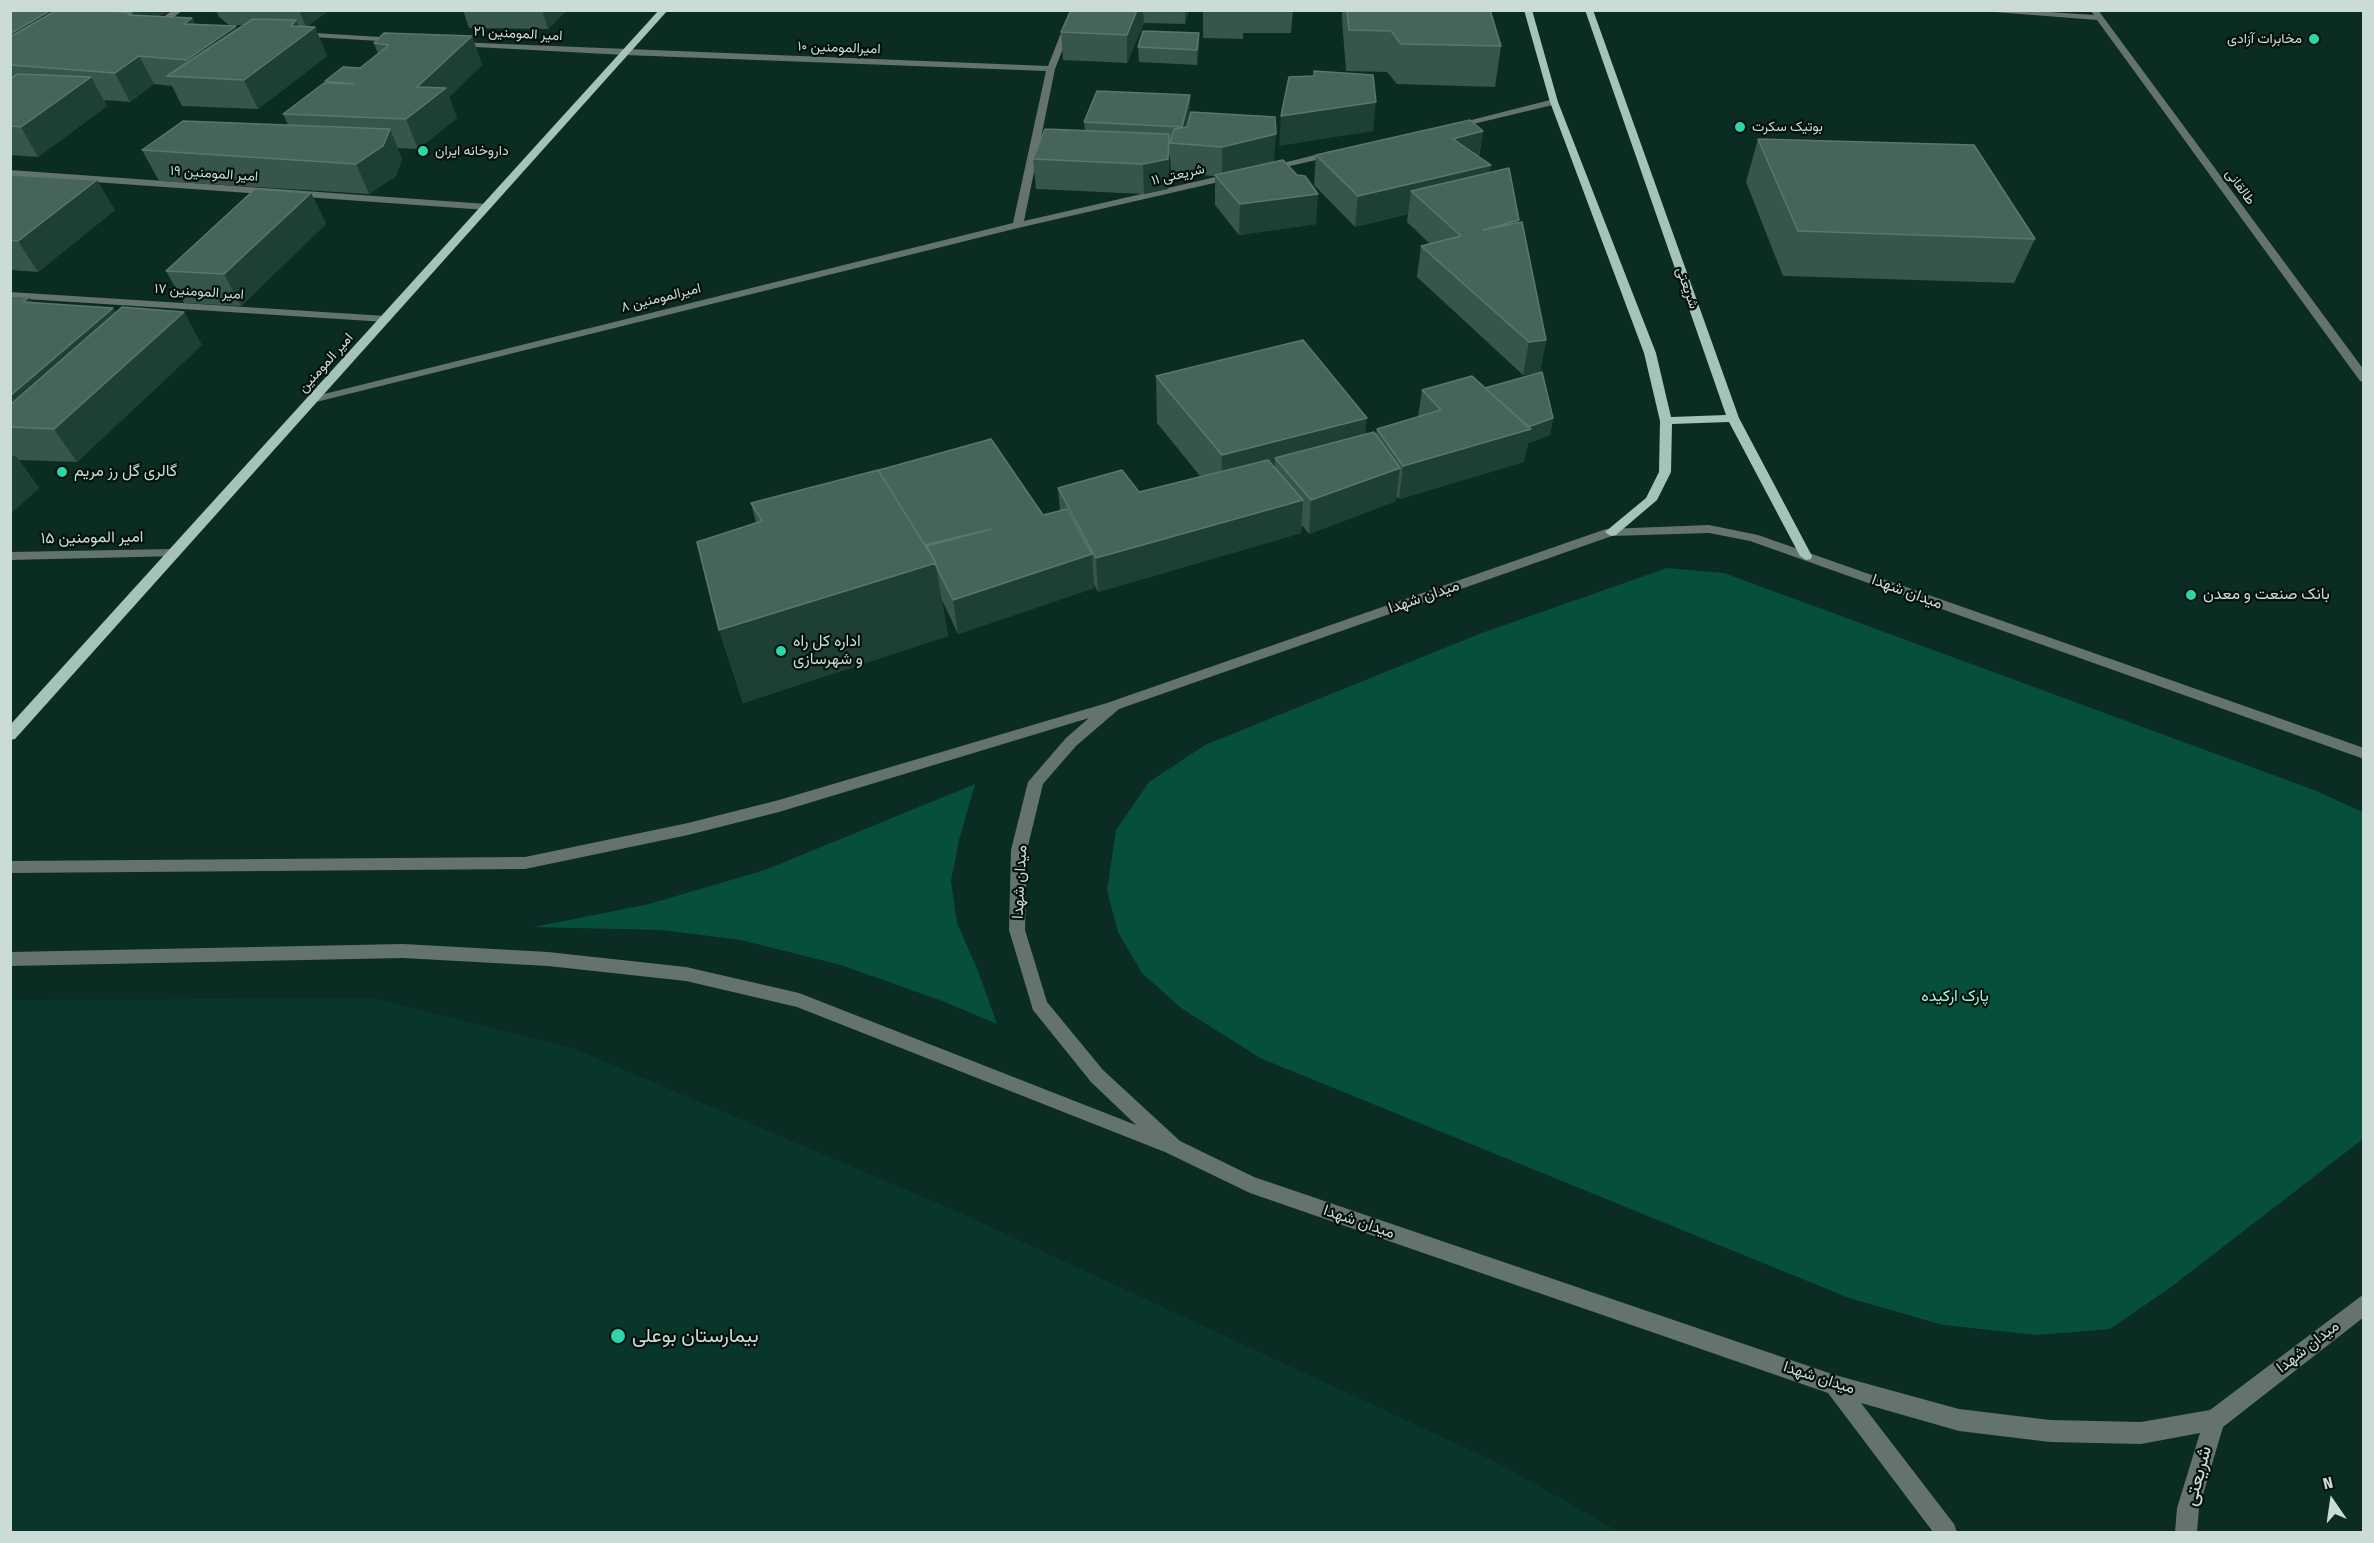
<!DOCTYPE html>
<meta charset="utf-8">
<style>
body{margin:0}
#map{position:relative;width:2374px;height:1543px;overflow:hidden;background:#0a2c22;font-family:"Fira Sans Condensed",sans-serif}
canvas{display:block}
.frame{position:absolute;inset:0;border:12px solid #cadcd5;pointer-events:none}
.north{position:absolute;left:2302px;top:1471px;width:60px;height:60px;-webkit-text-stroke:4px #05110d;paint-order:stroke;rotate:347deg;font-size:16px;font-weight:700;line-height:24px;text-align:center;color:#cadcd5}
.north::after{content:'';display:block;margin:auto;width:21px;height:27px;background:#cadcd5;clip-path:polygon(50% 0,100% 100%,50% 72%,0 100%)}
</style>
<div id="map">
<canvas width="2374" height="1543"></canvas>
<div class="frame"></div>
<div class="north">N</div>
</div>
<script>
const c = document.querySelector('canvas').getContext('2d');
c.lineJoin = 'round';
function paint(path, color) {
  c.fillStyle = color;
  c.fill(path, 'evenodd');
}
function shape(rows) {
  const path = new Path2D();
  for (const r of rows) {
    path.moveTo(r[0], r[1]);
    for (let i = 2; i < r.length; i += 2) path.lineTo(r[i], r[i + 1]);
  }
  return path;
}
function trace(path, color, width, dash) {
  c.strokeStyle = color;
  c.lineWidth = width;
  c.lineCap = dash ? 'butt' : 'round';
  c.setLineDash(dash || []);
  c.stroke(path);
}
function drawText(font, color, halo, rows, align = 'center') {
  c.font = font + ' "Fira Sans Condensed",Vazirmatn,sans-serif';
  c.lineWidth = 4.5;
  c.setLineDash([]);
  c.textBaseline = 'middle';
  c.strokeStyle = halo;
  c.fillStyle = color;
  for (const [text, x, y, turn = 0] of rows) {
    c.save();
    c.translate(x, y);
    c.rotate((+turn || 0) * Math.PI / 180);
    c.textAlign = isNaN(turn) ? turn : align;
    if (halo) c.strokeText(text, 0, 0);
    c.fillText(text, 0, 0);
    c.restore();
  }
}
paint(shape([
 [374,998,573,1048,954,1210,1496,1462,1620,1532,11,1532,11,1000]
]), '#09362a');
paint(shape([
 [1667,568,1724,573,2314,790,2363,812,2363,1139,2171,1287,2110,1329,2037,1335,1943,1325,1849,1298,1260,1058,1181,1008,1142,973,1118,932,1107,890,1116,830,1149,782,1205,745,1479,634],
 [975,784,959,840,951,881,957,923,978,971,997,1024,945,1002,841,965,741,940,662,930,534,927,649,904,765,870]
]), '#064f3d');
paint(shape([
 [173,10,183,10,160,28,154,28,154,24,173,10],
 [1070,10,1078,10,1055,69,1024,221,1233,173,1238,176,1236,178,1018,228,312,403,306,400,308,398,1013,223,1046,71,625,55,457,46,453,44,454,42,1048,66,1070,10],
 [1969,10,2019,10,2094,15,2090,10,2098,10,2364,370,2364,382,2360,381,2097,20,1969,10],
 [298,32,397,38,401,40,397,42,295,36,295,32,298,32],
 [1554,99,1558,102,1557,104,1452,129,1448,126,1554,99],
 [1335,150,1340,153,1338,155,1268,171,1263,168,1335,150],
 [10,170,487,204,492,207,487,210,10,176,10,170],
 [10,292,386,316,391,319,386,322,10,298,10,292],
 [1709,525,1758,535,2364,748,2364,759,1750,541,1709,533,1612,536,1119,709,1076,746,1043,784,1027,850,1025,930,1047,1002,1103,1070,1180,1141,1254,1177,1835,1375,1959,1409,2050,1420,2141,1422,2210,1410,2364,1294,2364,1317,2223,1427,2199,1508,2197,1532,2175,1532,2177,1508,2200,1433,2141,1444,2050,1442,1959,1431,1861,1403,1954,1524,1957,1532,1933,1532,1828,1393,1250,1193,1165,1152,797,1007,686,981,548,966,403,958,10,966,10,952,403,944,548,952,686,967,799,993,1136,1125,1091,1082,1033,1010,1009,930,1011,850,1028,782,1066,738,1089,718,779,812,688,835,525,869,10,873,10,861,525,857,688,823,779,800,1107,703,1606,529,1709,525],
 [174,549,179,550,180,553,179,556,10,560,10,552,174,549]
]), '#65736e');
paint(shape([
 [659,10,668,10,15,739,10,740,10,725,659,10],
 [1524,10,1532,10,1558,102,1656,353,1671,417,1726,415,1585,10,1593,10,1739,418,1812,556,1811,559,1806,560,1800,556,1729,422,1672,424,1671,472,1657,500,1616,535,1611,536,1605,532,1646,498,1659,472,1660,421,1644,353,1550,102,1524,10]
]), '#a5c3b8');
paint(shape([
 [10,10,171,10,165,14,155,17,192,18,195,24,238,29,243,25,229,25,219,17,216,10,330,10,306,27,315,27,327,56,258,109,182,106,172,86,154,84,130,102,104,100,107,106,38,157,10,155],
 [463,10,567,10,548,29,469,28],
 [1071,10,1189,10,1185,24,1144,23,1127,63,1063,60,1061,32],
 [1203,10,1293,10,1291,33,1243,33,1243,39,1203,38],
 [1342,10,1490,10,1501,46,1495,87,1397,84,1387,72,1346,71,1342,19],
 [472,36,482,65,449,97,457,118,418,149,397,148,402,159,396,176,369,194,159,181,142,150,288,125,283,114,326,83,325,81,360,68,378,54,374,43],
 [1138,47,1199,48,1197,65,1139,62],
 [1190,95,1190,116,1274,162,1316,224,1239,235,1215,205,1215,176,1171,173,1170,156,1169,156,1168,189,1144,194,1036,189,1033,159,1085,131,1084,122],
 [1483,131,1479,157,1519,220,1518,222,1546,340,1540,372,1523,375,1417,277,1421,246,1430,244,1407,222,1408,214,1355,227,1314,185,1316,155],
 [1758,139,2035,239,2014,283,1783,276,1746,182],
 [10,175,115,210,38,272,10,270],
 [311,193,326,224,241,306,184,303,166,271],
 [10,296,32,303,116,312,202,345,77,462,19,460,39,488,10,514],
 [1156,376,1366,434,1376,435,1377,429,1418,417,1422,390,1485,388,1553,418,1550,435,1528,443,1524,462,1399,499,1396,496,1396,501,1309,534,1302,525,1301,533,1098,592,1093,582,1094,588,958,634,942,600,948,636,743,703,719,630,756,523,751,503,1043,515,1060,511,1058,488,1139,492,1200,476,1157,423]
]), '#36554b');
paint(shape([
 [51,10,53,10,68,38,10,65,10,34],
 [130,10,171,10,165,14,136,21,128,15,132,13],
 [299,10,330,10,306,27],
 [542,10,567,10,548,29],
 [1137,10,1143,10,1144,23,1127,63,1127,35],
 [1185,10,1189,10,1185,24],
 [192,18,206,47,184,24],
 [296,20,303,36,315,27,327,56,258,109,244,80],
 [236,26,250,54,196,78,187,60],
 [1199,33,1199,48,1197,65,1197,50],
 [472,36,482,65,449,97,457,118,418,149,406,119,417,87],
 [139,56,154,84,130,102,115,73],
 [91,77,107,106,38,157,21,127],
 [1190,95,1190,125,1182,144,1182,127],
 [1376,102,1373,131,1279,146,1281,116],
 [390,129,402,159,396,176,369,194,356,164],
 [1483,131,1478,161,1453,139],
 [1169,134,1168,189,1144,194,1143,164],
 [1276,134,1274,164,1222,177,1222,147],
 [1491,165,1486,195,1411,191,1408,214,1355,227,1358,196],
 [97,180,115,210,38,272,18,241],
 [311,193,326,224,241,306,224,274],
 [1318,194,1316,224,1239,235,1240,204],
 [29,297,50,330,23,302],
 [113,308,133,340,10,405,10,396],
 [184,312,202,345,77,462,54,429],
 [1546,340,1540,372,1523,375,1529,342],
 [1367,418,1362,465,1275,458,1274,488,1221,502,1222,455],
 [1553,418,1550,435,1528,443,1524,462,1399,499,1403,466,1514,432],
 [15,455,39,488,10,514,10,459],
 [1400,468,1396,501,1309,534,1311,500],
 [1303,500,1301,533,1098,592,1096,558],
 [991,529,936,566,948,636,743,703,719,630,914,547],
 [1092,554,1094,588,958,634,953,600]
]), '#1e3f35');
const building = shape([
 [10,10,51,10,10,34,10,10],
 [57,10,97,10,132,13,128,15,192,18,184,24,236,26,187,60,139,56,115,73,10,65,10,37,57,10],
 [1071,10,1137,10,1127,35,1061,32,1071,10],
 [1347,10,1490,10,1501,46,1401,44,1391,31,1349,30,1347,10],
 [253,19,296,20,291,26,315,27,244,80,167,76,253,19],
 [1143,31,1199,33,1197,50,1138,47,1143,31],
 [384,33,472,36,417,87,446,88,406,119,283,114,324,83,354,84,325,81,343,67,360,68,389,45,374,43,384,33],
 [1314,71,1373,75,1376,102,1281,116,1289,77,1314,76,1314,71],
 [18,74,91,77,21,127,10,126,10,79,18,74],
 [1097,91,1190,95,1182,127,1084,122,1097,91],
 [1191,112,1275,117,1276,134,1222,147,1170,143,1174,129,1187,127,1191,112],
 [1470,120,1483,131,1453,139,1491,165,1358,196,1316,155,1470,120],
 [183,121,390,129,383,146,356,164,142,150,183,121],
 [1045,129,1169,134,1168,159,1143,164,1033,159,1045,129],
 [1758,139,1974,145,2035,239,1798,231,1758,139],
 [1283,160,1297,175,1305,176,1318,194,1240,204,1215,175,1283,160],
 [1509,168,1519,220,1483,230,1522,222,1546,340,1529,342,1421,246,1461,236,1411,191,1509,168],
 [10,175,97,180,18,241,10,240,10,175],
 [255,189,311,193,224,274,166,271,255,189],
 [10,296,29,297,23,302,113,308,10,396,10,296],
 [122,307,184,312,54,429,10,427,10,405,122,307],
 [1303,340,1367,418,1222,455,1156,376,1303,340],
 [1542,372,1553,418,1528,427,1485,388,1542,372],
 [1472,376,1531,429,1403,466,1377,429,1441,410,1422,390,1472,376],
 [1374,432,1400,468,1311,500,1275,458,1374,432],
 [991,439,1043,515,1067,509,1092,554,953,600,936,566,936,563,927,546,991,529,925,545,878,470,872,472,991,439],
 [1268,460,1303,500,1096,558,1058,488,1122,470,1139,492,1268,460],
 [878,470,936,563,719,630,697,542,762,521,751,503,878,470]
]);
paint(building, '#46645a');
trace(building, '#5b766d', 1.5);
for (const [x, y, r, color] of [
 [2314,39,6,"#2dd5ab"],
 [1740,127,6,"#2dd5ab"],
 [423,151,6,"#2dd5ab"],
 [62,472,6,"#2dd5ab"],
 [2191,595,6,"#2dd5ab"],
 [781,651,6,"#2dd5ab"],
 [618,1336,8,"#2dd5ab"]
]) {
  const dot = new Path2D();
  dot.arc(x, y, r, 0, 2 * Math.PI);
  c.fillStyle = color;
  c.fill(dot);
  trace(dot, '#05110d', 2);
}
drawText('14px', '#cadcd5', '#05110d', [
 ["امیر المومنین ۲۱",518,34,3],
 ["امیرالمومنین ۱۰",839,48,2],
 ["امیر المومنین ۱۹",214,174,4],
 ["شریعتی ۱۱",1178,175,-13],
 ["طالقانی",2240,187,54],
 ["شریعتی",1687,288,71],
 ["امیر المومنین ۱۷",199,292,4],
 ["امیرالمومنین ۸",661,298,-14],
 ["امیر المومنین",326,363,-48]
]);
drawText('14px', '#cadcd5', '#05110d', [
 ["مخابرات آزادی",2302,39,"right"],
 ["بوتیک سکرت",1752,127],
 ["داروخانه ایران",435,151]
], 'left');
drawText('16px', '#cadcd5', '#05110d', [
 ["گالری گل رز مریم",74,472],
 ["بانک صنعت و معدن",2203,595],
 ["اداره کل راه",793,642],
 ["و شهرسازی",793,660]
], 'left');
drawText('16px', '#cadcd5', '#05110d', [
 ["امیر المومنین ۱۵",92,538,-1],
 ["میدان شهدا",1907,592,20],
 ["میدان شهدا",1424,597,-19],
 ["میدان شهدا",1020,882,-87],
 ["میدان شهدا",1359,1222,19],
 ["میدان شهدا",2308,1347,-38],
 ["میدان شهدا",1819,1378,18]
]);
drawText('16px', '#97f9d8', '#05110d', [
 ["پارک ارکیده",1955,997]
]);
drawText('20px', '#cadcd5', '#05110d', [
 ["بیمارستان بوعلی",632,1336]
], 'left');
drawText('20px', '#cadcd5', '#05110d', [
 ["شریعتی",2198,1476,-75]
]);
</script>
